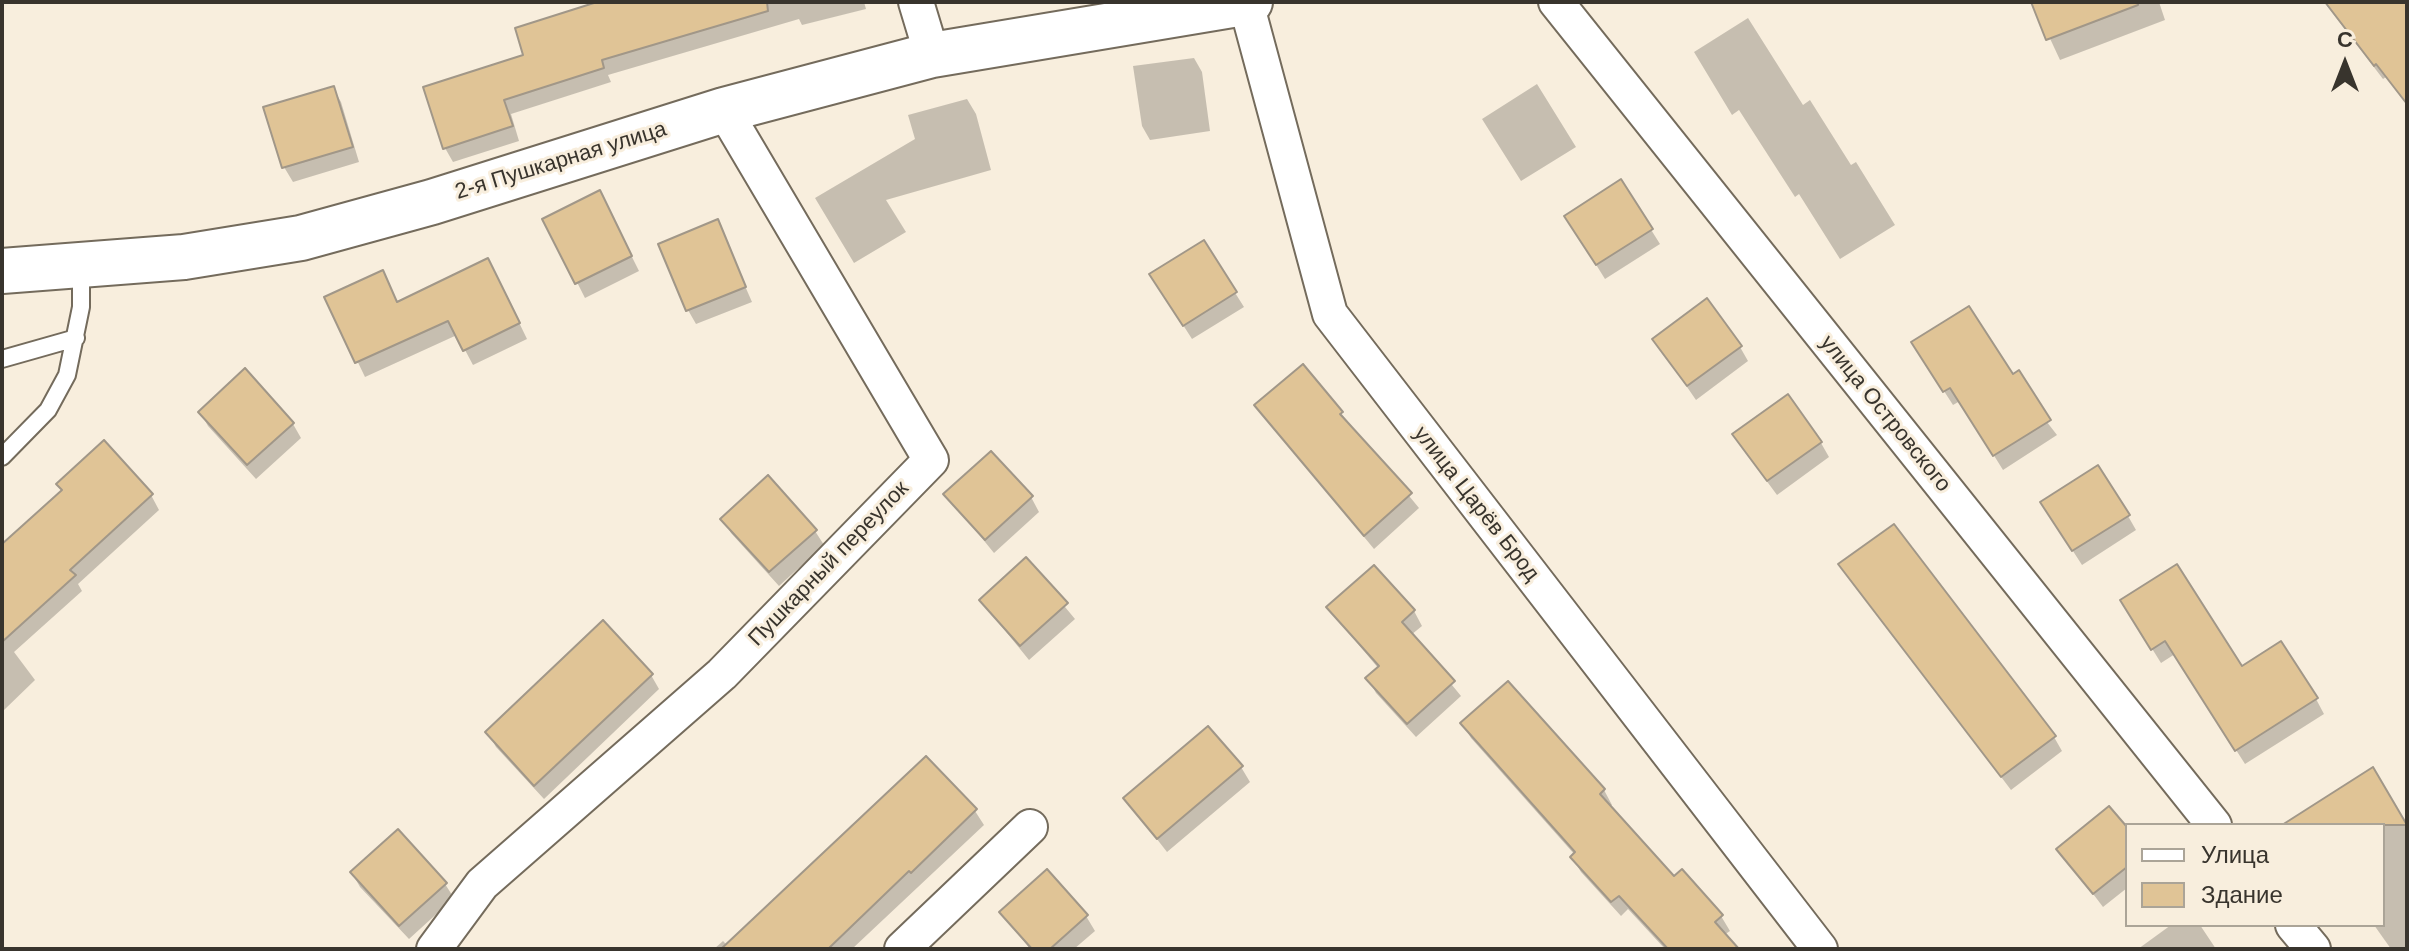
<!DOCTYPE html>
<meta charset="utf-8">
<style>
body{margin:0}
#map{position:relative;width:2409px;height:951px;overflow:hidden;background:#f8eedd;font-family:Arial,sans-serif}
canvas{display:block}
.frame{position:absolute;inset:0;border:4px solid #38342d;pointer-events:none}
.legend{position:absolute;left:2125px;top:823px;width:260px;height:104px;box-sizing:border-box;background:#f8eedd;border:2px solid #aba497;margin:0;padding:10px 14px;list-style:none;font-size:24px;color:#38342d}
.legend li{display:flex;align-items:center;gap:16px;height:40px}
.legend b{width:40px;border:2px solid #aba497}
.north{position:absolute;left:2305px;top:24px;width:80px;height:80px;-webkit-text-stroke:6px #f8eedd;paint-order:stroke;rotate:0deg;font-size:22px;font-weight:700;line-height:32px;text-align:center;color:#38342d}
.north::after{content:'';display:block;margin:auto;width:28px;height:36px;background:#38342d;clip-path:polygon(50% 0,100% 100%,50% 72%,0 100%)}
</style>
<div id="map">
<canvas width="2409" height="951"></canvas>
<div class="frame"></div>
<ul class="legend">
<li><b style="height:10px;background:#fff"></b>Улица</li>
<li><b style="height:22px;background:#e0c496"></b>Здание</li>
</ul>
<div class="north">С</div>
</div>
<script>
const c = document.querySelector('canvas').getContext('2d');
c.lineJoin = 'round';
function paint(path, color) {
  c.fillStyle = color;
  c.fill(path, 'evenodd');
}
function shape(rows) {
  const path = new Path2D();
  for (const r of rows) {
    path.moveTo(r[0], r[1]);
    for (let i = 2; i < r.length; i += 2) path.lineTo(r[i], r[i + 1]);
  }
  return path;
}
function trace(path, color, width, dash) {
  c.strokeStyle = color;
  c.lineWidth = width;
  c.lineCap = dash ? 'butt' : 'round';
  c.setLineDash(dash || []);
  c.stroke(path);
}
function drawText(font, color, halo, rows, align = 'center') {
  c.font = font + ' Arial,sans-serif';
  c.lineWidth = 6;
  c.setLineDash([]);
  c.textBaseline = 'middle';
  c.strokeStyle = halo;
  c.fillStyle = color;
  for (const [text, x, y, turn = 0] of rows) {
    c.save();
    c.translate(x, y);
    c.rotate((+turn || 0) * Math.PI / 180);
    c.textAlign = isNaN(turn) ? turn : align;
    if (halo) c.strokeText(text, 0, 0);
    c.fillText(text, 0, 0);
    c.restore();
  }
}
paint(shape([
 [610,2,864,2,866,9,802,25,799,19,608,75,611,82,511,114,519,141,453,162,445,148,526,56],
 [2033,2,2159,2,2165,20,2060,60],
 [2324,2,2404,2,2407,105,2386,77,2383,79],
 [1748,18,1803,105,1810,100,1851,165,1856,162,1895,225,1840,259,1799,194,1795,197,1739,110,1732,115,1694,52],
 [1194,58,1202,72,1210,131,1150,140,1142,126,1133,66],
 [1537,84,1576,147,1521,181,1482,119],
 [333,88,341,102,359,162,293,182,284,167,266,108],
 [967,99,976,114,991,170,886,200,906,232,854,263,815,198,915,139,908,115],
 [1621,182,1660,244,1605,279,1575,231],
 [607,207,639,271,585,298,545,219],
 [717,222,752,302,696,324,688,310],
 [1203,242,1244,307,1192,339,1160,289],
 [496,275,527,339,473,365,457,335,365,377,327,298,390,287,398,304],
 [1654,339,1740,347,1748,361,1696,400],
 [1922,357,2012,377,2057,435,2003,470,1960,401,1953,405],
 [1303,367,1419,508,1374,549,1256,406],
 [200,412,293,424,301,438,256,479,208,426],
 [1821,443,1829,457,1777,495,1743,449],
 [946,494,1031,497,1039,512,994,553],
 [151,495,159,510,78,584,82,591,14,652,35,680,2,712,2,546],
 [2128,516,2136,530,2082,565,2051,517],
 [723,519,815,531,824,545,779,586,731,533],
 [1026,560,1075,619,1029,660,981,601],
 [1841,565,2054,737,2062,751,2011,790],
 [1374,567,1414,611,1422,626,1411,635,1461,696,1416,737,1376,693,1368,678,1379,669,1328,608],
 [2131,615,2316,699,2324,714,2245,764,2175,654,2161,663],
 [651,675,659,689,544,799,496,747,488,732],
 [1508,684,1604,790,1612,805,1609,807,1674,879,1721,916,1730,931,1724,935,1737,949,1665,949,1628,909,1621,916,1581,872,1572,857,1575,855,1471,738,1463,724],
 [926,759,975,811,984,825,852,949,714,949,723,941,728,946],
 [1241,767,1250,782,1167,852,1125,798],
 [2372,770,2407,824,2407,949,2391,949,2374,925,2383,925,2383,825,2295,825],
 [2127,831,2127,888,2103,907,2059,849],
 [352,873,445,884,454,898,409,939,360,887],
 [1002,913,1086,916,1095,931,1074,949,1030,949],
 [2171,925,2200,925,2216,949,2138,949]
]), '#0003');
const building = shape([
 [597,2,767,2,768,11,602,60,604,68,504,100,513,126,443,149,423,87,523,55,515,28,597,2],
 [2031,2,2138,2,2138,5,2046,40,2031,2],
 [2325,2,2407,2,2407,104,2376,64,2374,66,2325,2],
 [334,86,353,147,282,168,263,107,334,86],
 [1621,179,1653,229,1596,265,1564,216,1621,179],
 [600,190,632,256,575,284,542,219,600,190],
 [718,219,746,287,686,311,658,244,718,219],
 [1204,240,1237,292,1183,326,1149,274,1204,240],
 [488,258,520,323,463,351,448,321,355,363,324,297,383,270,397,302,488,258],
 [1707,298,1742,346,1687,386,1652,339,1707,298],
 [1969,306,2013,374,2019,370,2051,420,1993,456,1950,388,1943,392,1911,342,1969,306],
 [1303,364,1343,412,1340,414,1412,493,1364,536,1254,405,1303,364],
 [245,368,294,423,247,465,198,412,245,368],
 [1788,394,1822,442,1767,481,1732,434,1788,394],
 [104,440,153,494,70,570,76,575,2,642,2,544,62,490,56,484,104,440],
 [991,451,1033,496,985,540,943,494,991,451],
 [2098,465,2130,515,2072,551,2040,502,2098,465],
 [768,475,817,530,769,572,720,519,768,475],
 [1894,524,2056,736,2001,777,1838,564,1894,524],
 [1026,557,1068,603,1020,646,979,600,1026,557],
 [2177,564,2242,666,2281,641,2318,698,2235,751,2165,641,2151,650,2120,600,2177,564],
 [1374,565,1415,610,1402,622,1455,681,1407,724,1365,678,1379,666,1326,607,1374,565],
 [603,620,653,674,534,786,485,732,603,620],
 [1508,681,1605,789,1600,794,1674,876,1682,869,1723,915,1715,922,1739,949,1668,949,1619,896,1611,902,1570,857,1575,852,1460,723,1508,681],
 [1208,726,1243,766,1157,839,1123,798,1208,726],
 [926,756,977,809,911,873,909,871,828,949,721,949,926,756],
 [2373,767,2407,825,2282,825,2373,767],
 [2109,806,2127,827,2127,867,2093,894,2056,849,2109,806],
 [398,829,447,883,399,926,350,872,398,829],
 [1047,869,1088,915,1050,949,1032,949,999,912,1047,869]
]);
paint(building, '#e0c496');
trace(building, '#a19788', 2);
const lane = shape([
 [2,359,76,338],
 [2,457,48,410,67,375,81,307,81,268]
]);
const street = shape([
 [916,2,932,55],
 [1556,2,2214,825],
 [1246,3,1330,314,1820,949],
 [2293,925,2313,949],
 [434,949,482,884,722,674,931,460,724,110],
 [902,949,1030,827]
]);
const secondary = shape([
 [2,271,184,257,301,238,432,202,724,110,932,55,1250,2]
]);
trace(lane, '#746b5c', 20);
trace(street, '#746b5c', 38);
trace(secondary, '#746b5c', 48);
trace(lane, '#fff', 16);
trace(street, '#fff', 34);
trace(secondary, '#fff', 44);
drawText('22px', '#38342d', '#f8eedd', [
 ["2-я Пушкарная улица",561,161,-17],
 ["улица Островского",1885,414,51],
 ["улица Царёв Брод",1476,504,52],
 ["Пушкарный переулок",829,564,-46]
]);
</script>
